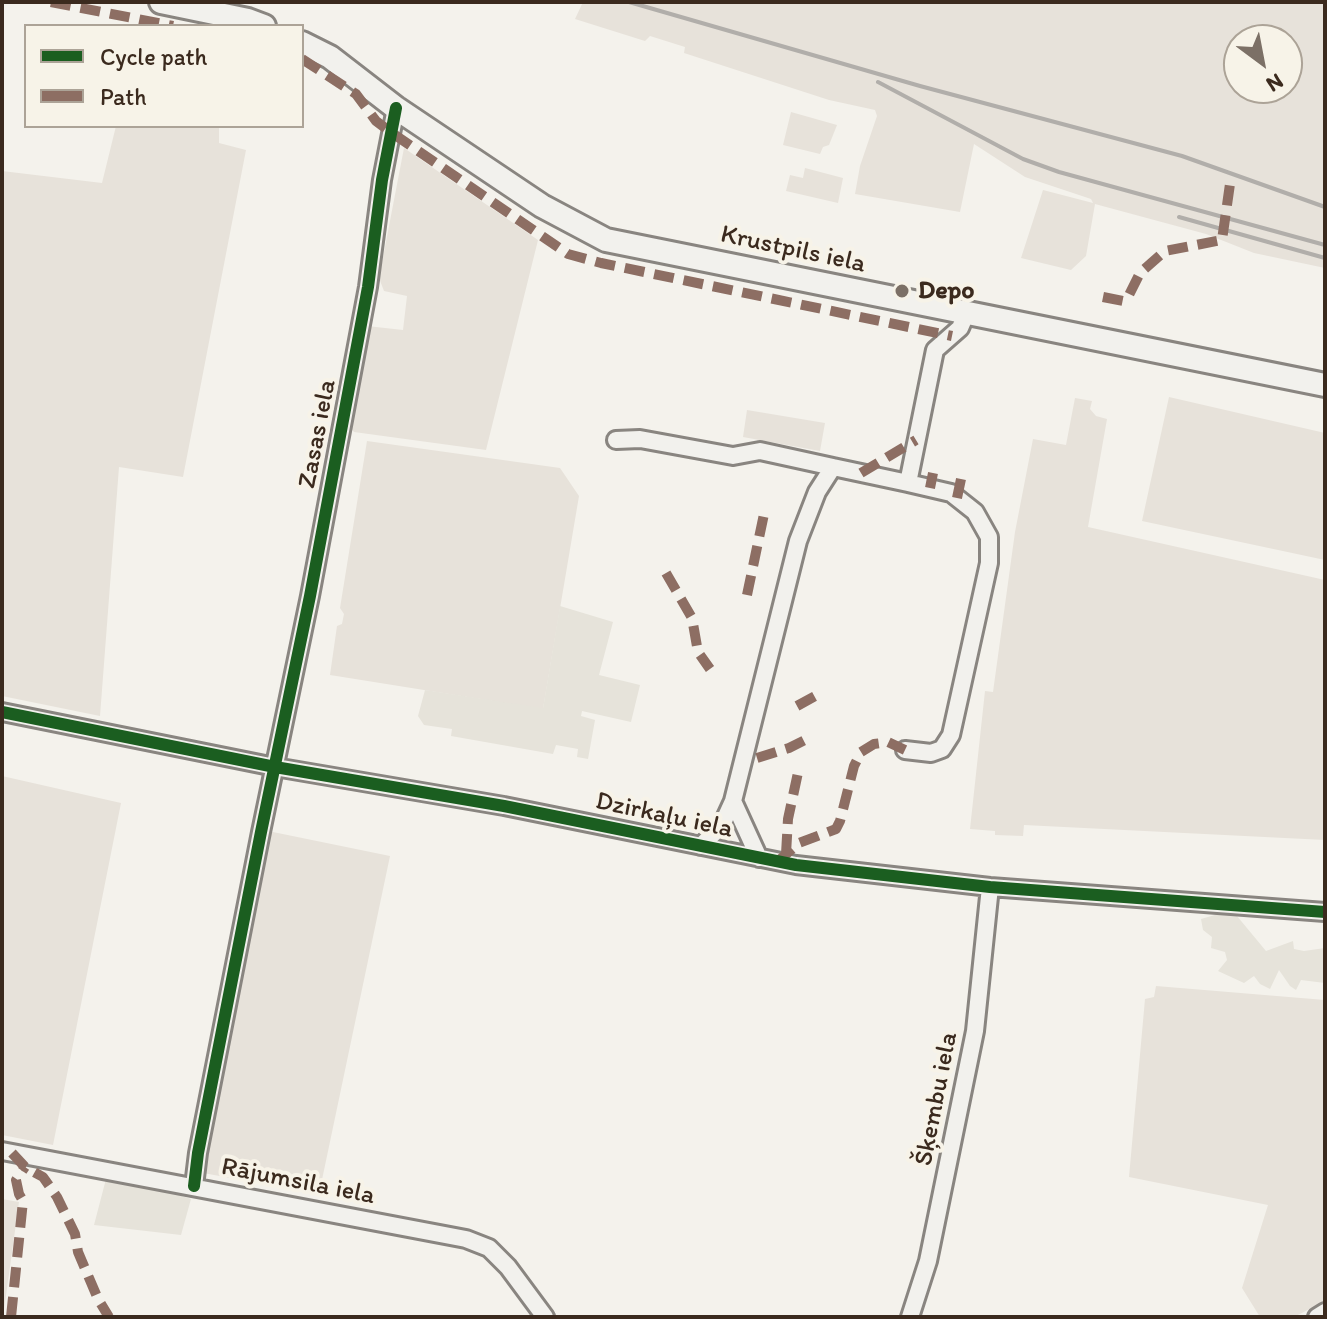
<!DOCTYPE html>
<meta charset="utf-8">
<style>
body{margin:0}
#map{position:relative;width:1327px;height:1319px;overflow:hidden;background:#f4f2ec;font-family:Itim,sans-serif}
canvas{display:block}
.frame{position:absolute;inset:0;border:4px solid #3b2a1e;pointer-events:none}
.legend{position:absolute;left:24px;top:24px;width:280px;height:104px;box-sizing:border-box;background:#f7f3e8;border:2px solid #aca397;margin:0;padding:10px 14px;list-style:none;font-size:24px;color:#3b2a1e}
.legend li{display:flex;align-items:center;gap:16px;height:40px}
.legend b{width:40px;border:2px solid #aca397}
.north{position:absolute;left:1223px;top:24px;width:80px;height:80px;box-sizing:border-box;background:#f7f3e8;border:2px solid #aca397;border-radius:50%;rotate:148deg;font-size:22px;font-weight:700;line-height:32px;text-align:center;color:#3b2a1e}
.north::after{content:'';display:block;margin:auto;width:28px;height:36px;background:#7c7066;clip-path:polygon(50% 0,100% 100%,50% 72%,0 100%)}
</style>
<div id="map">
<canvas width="1327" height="1319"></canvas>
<div class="frame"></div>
<ul class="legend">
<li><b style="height:10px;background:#1b5e20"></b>Cycle path</li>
<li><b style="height:10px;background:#8d6e63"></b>Path</li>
</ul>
<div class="north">N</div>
</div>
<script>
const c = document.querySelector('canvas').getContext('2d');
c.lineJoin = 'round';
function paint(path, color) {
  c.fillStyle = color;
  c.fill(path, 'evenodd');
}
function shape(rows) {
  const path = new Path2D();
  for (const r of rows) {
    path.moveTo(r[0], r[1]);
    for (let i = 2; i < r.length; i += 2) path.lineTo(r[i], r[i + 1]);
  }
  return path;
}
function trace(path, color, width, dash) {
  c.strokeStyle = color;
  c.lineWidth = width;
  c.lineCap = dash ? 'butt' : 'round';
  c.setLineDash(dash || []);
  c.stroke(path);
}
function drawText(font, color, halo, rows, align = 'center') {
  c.font = font + ' Itim,sans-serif';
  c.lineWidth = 8;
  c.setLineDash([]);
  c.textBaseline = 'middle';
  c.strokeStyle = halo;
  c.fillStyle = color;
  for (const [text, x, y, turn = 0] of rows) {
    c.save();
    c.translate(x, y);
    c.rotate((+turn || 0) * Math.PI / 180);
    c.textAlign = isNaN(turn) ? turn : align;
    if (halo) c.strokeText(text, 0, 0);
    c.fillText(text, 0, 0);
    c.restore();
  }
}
paint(shape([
 [583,2,1325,2,1325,268,1254,253,1206,234,1095,204,1086,256,1071,270,1021,258,1043,190,1093,203,1091,199,1025,177,974,144,960,212,855,194,860,166,877,116,875,110,829,100,684,53,685,47,650,36,645,41,575,19],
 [1239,40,1287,40,1287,88,1239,88],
 [791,112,837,125,829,145,823,147,820,154,783,145],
 [116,126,219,126,219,143,246,150,183,477,119,467,100,716,2,696,2,171,102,183],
 [404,148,538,240,486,450,354,432,348,425,367,326,403,330,407,296,384,291,379,278],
 [805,168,843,178,838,203,786,191,790,175,803,178],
 [1169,397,1325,433,1325,560,1142,521],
 [1075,398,1092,401,1090,409,1096,416,1107,419,1088,527,1325,580,1325,840,1024,825,1023,836,995,835,995,831,970,829,985,691,993,692,1015,532,1033,439,1066,445],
 [747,410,825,423,820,451,743,437],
 [367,441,560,468,579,496,543,709,330,675,337,626,342,624,344,614,340,608],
 [2,776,121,803,53,1145,2,1135],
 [268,831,390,856,319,1194,203,1173],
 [1156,986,1325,1000,1325,1301,1294,1317,1260,1317,1242,1288,1268,1205,1129,1177,1145,999,1154,997],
 [2,1199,19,1202,3,1317,2,1317]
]), '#e7e2da');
paint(shape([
 [560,606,613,622,599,675,640,685,631,722,582,711,581,716,595,720,588,759,577,757,578,749,556,745,553,754,451,736,452,729,424,725,418,716,425,690,543,708],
 [1232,910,1266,951,1293,941,1294,949,1304,951,1325,948,1325,983,1301,980,1296,990,1290,986,1279,970,1270,989,1260,984,1254,976,1244,983,1218,971,1227,960,1225,952,1211,948,1212,937,1203,930,1201,919],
 [106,1179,160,1189,191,1199,181,1235,94,1225]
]), '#e6e3da');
const minor = shape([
 [616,440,640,439,733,456,760,451,833,467],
 [2,712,275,767,504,806,796,865,990,887,1325,912],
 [905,750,931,753,942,749,951,735,989,563,989,537,975,512,951,493,908,483],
 [733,801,759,858],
 [701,846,722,825,733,801,798,541,817,492,833,467,908,483,935,350,960,328,966,314],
 [2,1151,466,1239,489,1248,508,1267,545,1317],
 [194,1186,198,1153,261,832,310,596,368,287,382,180,396,108],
 [910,1317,928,1261,975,1031,990,887],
 [1317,1317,1325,1312]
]);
const major = shape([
 [161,2,248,20,264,26],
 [302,43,330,57,396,108,542,206,606,240,1325,385]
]);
trace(minor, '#898580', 22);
trace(major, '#898580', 28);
trace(minor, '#f2f1ed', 16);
trace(major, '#f2f1ed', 22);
trace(shape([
 [629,2,920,86,1182,156,1325,207],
 [878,82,1023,159,1059,172,1325,245],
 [1179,217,1325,258]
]), '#b1aeaa', 4);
trace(shape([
 [51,2,173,26],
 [302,59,356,94,376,121,392,133,568,254,601,263,952,336],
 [1103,297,1123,301,1128,297,1140,273,1165,251,1222,240,1231,177],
 [861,473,916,440],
 [930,488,933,473],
 [957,498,961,479],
 [666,573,692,618,698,652,710,669],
 [747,595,764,514],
 [797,706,817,695],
 [757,758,789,748,807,739],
 [786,854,788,819,799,768],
 [777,862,799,843,836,829,840,821,854,766,861,752,874,744,888,742,905,750],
 [12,1153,25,1167,43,1177,57,1197,75,1234,78,1252,98,1299,109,1317],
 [11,1317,23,1201,19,1194,16,1180,25,1167]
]), '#8d6e63', 10, [20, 10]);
trace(shape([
 [2,712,275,767,504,806,796,865,990,887,1325,912],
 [194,1186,198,1153,261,832,310,596,368,287,382,180,396,108]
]), '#1b5e20', 12);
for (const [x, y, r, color] of [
 [902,291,8,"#7c7066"]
]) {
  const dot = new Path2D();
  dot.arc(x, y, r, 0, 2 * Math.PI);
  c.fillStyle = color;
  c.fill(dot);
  trace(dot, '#f7f3e8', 3);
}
drawText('26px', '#3b2a1e', '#f7f3e8', [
 ["Krustpils iela",793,250,12],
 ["Zasas iela",318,434,-79],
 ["Dzirkaļu iela",664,816,12],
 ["Šķembu iela",937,1099,-79],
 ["Rājumsila iela",298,1182,11]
]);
drawText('bold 26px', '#3b2a1e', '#f7f3e8', [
 ["Depo",918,291]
], 'left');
</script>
